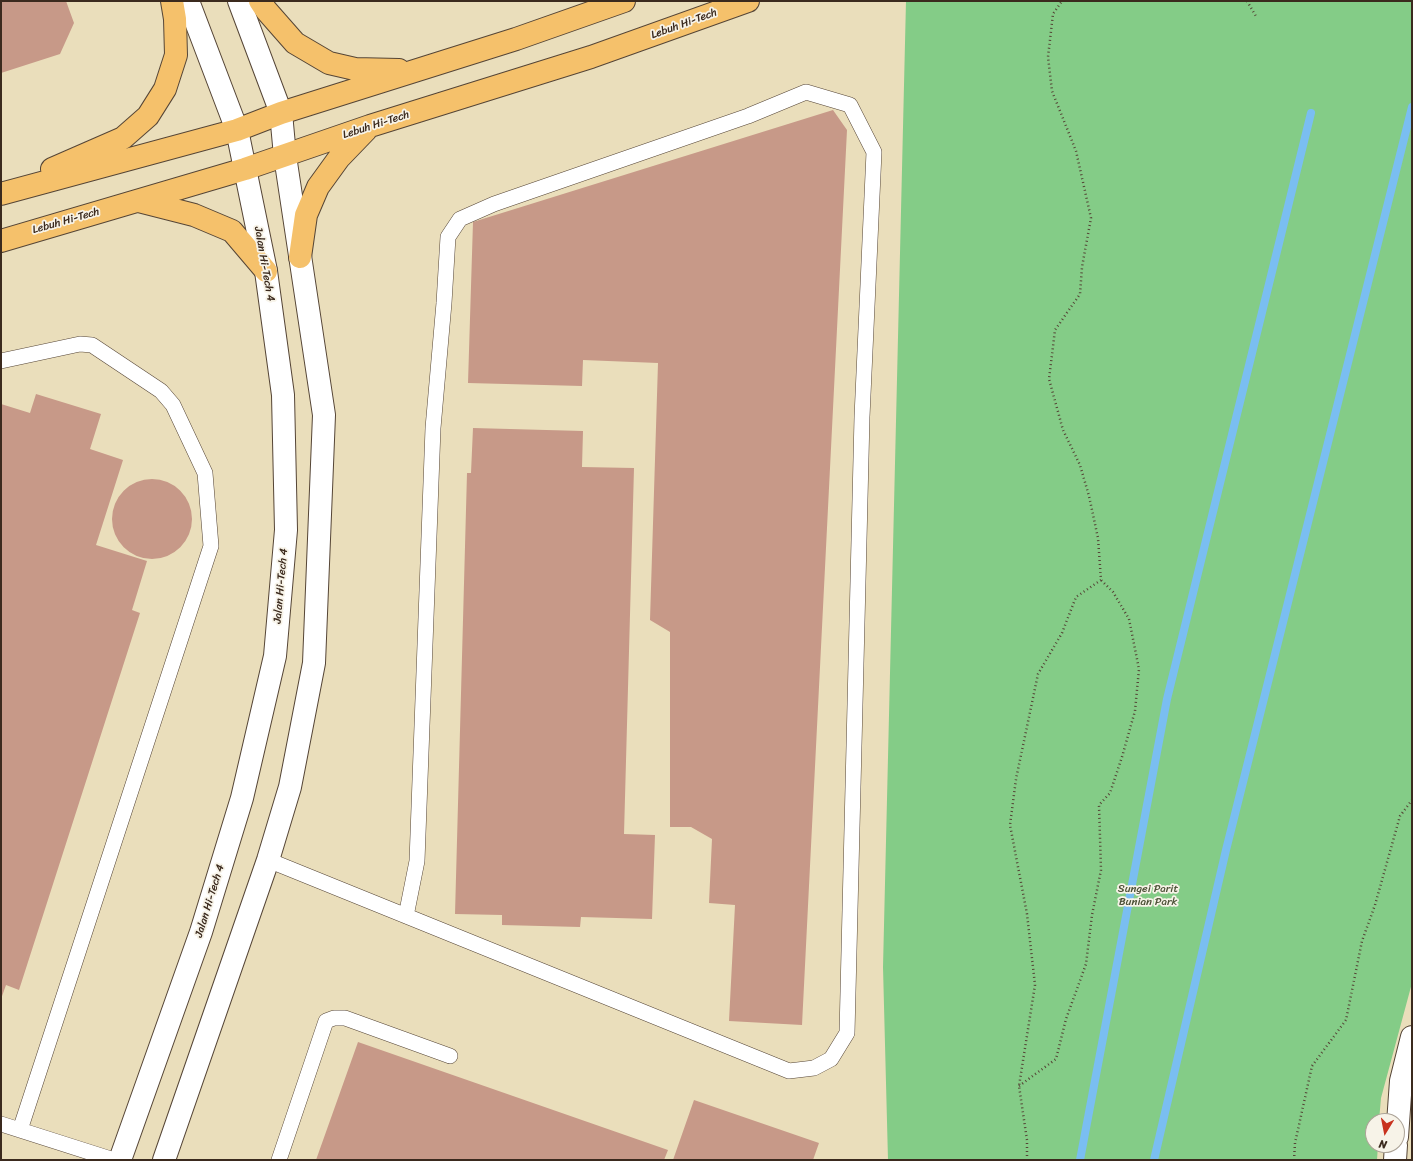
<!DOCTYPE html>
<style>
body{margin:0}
#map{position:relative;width:1413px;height:1161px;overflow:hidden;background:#eadebb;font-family:Sriracha,sans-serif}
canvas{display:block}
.frame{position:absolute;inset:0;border:2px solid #3b2a1e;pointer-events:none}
.north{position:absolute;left:1365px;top:1113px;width:40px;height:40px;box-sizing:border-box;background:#f7f3e8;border:1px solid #aca397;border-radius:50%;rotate:190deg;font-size:11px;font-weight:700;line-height:16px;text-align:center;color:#3b2a1e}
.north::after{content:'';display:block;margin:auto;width:14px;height:18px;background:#c8321e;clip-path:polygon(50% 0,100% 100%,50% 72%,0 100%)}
</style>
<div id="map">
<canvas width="1413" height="1161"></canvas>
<div class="frame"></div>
<div class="north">N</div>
</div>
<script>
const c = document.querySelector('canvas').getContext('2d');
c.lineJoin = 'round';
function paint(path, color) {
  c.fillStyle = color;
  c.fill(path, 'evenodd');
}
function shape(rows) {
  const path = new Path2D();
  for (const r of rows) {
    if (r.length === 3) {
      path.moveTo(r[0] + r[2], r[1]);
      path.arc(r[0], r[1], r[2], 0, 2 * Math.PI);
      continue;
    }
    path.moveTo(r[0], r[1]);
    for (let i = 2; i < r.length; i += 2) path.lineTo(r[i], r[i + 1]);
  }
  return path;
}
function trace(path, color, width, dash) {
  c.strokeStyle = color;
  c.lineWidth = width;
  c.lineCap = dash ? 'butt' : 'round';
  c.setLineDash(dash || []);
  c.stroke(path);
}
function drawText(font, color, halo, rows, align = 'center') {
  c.font = font + ' Sriracha,sans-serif';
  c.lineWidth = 3.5;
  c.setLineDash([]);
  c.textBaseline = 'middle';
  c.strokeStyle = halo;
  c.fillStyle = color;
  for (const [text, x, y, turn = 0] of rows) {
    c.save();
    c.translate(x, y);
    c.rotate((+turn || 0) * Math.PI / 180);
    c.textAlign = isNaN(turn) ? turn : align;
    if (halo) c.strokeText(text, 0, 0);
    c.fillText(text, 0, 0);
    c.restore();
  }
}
paint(shape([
 [906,1,1412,1,1412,983,1381,1098,1379,1121,1373,1121,1373,1145,1378,1145,1377,1160,888,1160,883,967]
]), '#84cc87');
trace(shape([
 [1080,1160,1167,699,1311,113],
 [1154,1160,1226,850,1412,107]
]), '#7abef1', 8);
paint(shape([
 [1,1,66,1,74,23,60,54,1,73],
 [833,110,847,130,802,1025,729,1021,735,905,709,903,712,839,691,827,670,827,670,632,650,620,658,363,583,360,582,386,468,383,473,222],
 [36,394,101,414,90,449,123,460,96,545,147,561,132,610,140,613,19,990,6,985,1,999,1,404,30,413],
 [473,428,583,431,582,467,634,468,624,834,655,835,652,919,581,917,580,927,502,925,502,915,455,914,467,473,471,473],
 [152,519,40],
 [358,1042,668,1150,664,1160,316,1160],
 [694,1100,819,1143,813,1160,673,1160]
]), '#c79988');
const lane = shape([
 [1,361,80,344,92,345,161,391,173,405,205,473,211,546,20,1130],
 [268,860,789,1071,814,1068,831,1059,847,1033,862,417,874,152,850,105,806,92,748,116,494,204,460,219,448,237,444,303,433,428,417,861,406,916],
 [1,1124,114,1160],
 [279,1160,326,1021,334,1018,345,1018,450,1056]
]);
const street = shape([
 [1397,1137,1401,1081,1412,1037],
 [120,1160,201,932,242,798,275,656,286,530,283,395,266,271,237,130,188,1],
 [164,1160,268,860,290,787,314,663,324,415,285,156,281,113,239,1],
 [1395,1160,1396,1145]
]);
const primary = shape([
 [260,1,266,10,295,43,329,63,355,69,399,70],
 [52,169,123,138,148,116,165,89,176,55,175,19,172,1],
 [1,194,237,130,281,113,516,39,624,1],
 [139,201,194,215,232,231,266,271],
 [1,241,245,169,370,126,591,57,748,1],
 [300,257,306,215,318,187,339,158,366,130]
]);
trace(lane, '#554536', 16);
trace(street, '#554536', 24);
trace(primary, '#554536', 24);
trace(shape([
 [1247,1,1257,18],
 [1019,1086,1056,1059,1066,1019,1086,964,1092,915,1101,870,1099,805,1110,793,1122,757,1135,711,1139,669,1129,619,1113,592,1101,580],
 [1027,1160,1027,1140,1019,1086,1035,985,1027,914,1010,825,1016,779,1038,674,1062,633,1076,597,1101,580,1098,538,1089,496,1080,465,1063,430,1049,379,1055,330,1080,294,1082,267,1091,218,1076,151,1052,91,1048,57,1053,14,1062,1],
 [1294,1160,1295,1143,1312,1066,1346,1020,1362,941,1375,905,1400,816,1412,800]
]), '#554536', 2.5, [1, 3]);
trace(lane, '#fff', 15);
trace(street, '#fff', 22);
trace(primary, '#f5c16b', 22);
drawText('11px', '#3b2a1e', '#f7f3e8', [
 ["Lebuh Hi-Tech",684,24,-20],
 ["Lebuh Hi-Tech",376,125,-18],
 ["Lebuh Hi-Tech",66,221,-16],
 ["Jalan Hi-Tech 4",264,264,80],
 ["Jalan Hi-Tech 4",281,586,-85],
 ["Jalan Hi-Tech 4",210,901,-73]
]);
drawText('11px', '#4d5238', '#f7f3e8', [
 ["Sungei Parit",1148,889],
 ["Bunian Park",1148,902]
]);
</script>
